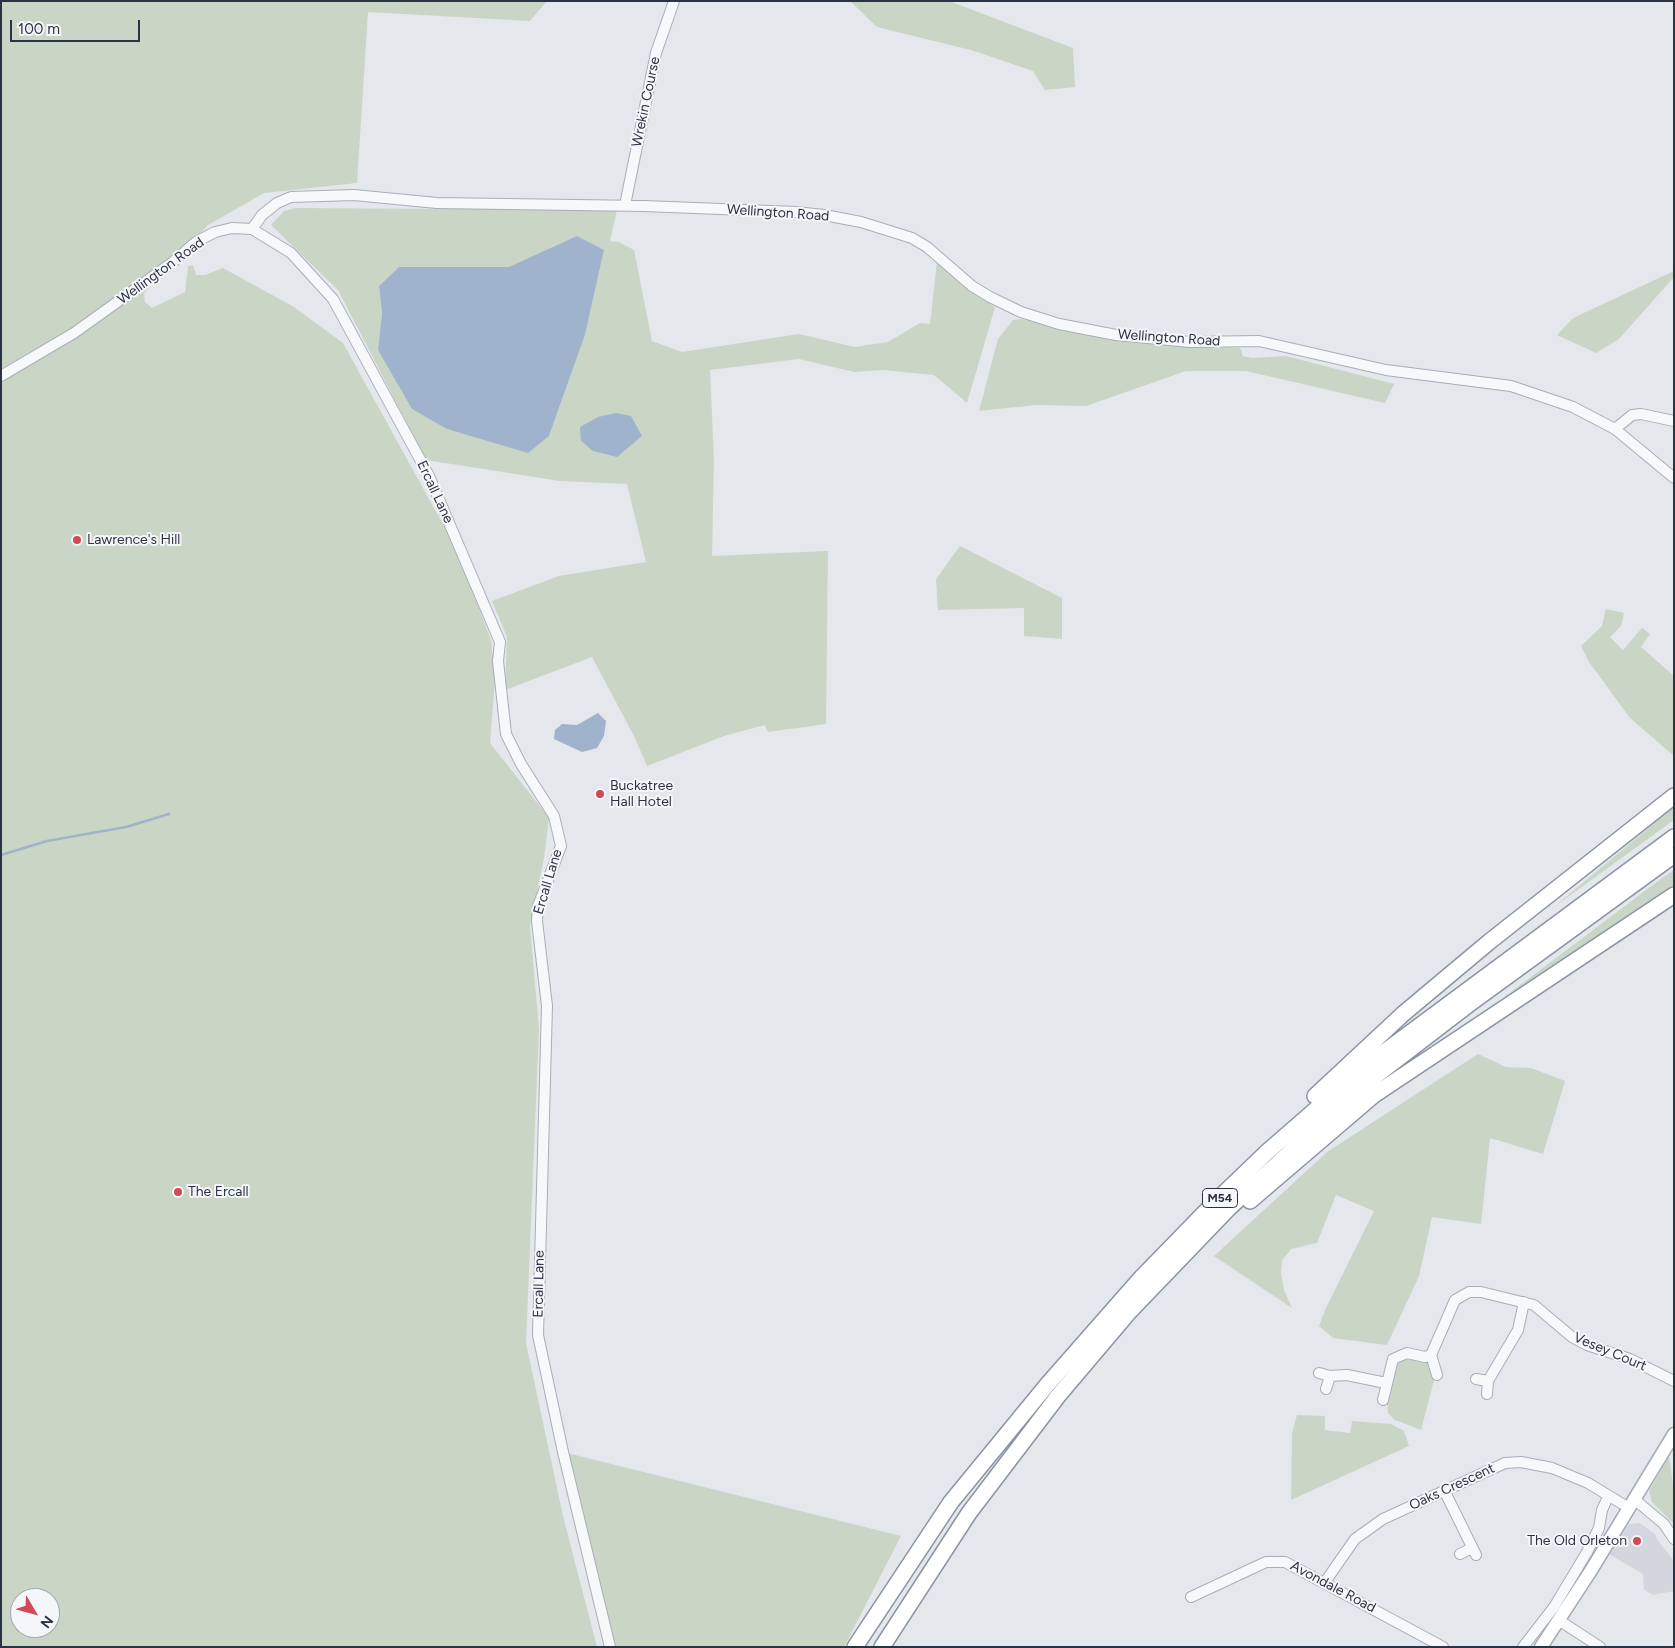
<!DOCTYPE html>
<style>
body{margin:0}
#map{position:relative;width:1675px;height:1648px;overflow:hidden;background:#e4e7ec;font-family:Figtree,sans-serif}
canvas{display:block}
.frame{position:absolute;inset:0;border:2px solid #2b3445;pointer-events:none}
.north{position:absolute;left:10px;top:1588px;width:50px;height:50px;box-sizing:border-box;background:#f4f6f9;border:1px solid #a4a8b1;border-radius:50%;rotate:127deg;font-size:14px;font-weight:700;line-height:20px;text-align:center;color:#2b3445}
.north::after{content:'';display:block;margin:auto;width:18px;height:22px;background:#d1495b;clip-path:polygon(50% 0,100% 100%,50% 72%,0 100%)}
.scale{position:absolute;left:10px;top:20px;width:130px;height:22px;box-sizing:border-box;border:2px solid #2b3445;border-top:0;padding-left:6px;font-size:15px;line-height:18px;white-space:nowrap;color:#2b3445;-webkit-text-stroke:4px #f4f6f9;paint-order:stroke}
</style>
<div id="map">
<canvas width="1675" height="1648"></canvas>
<div class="frame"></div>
<div class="north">N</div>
<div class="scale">100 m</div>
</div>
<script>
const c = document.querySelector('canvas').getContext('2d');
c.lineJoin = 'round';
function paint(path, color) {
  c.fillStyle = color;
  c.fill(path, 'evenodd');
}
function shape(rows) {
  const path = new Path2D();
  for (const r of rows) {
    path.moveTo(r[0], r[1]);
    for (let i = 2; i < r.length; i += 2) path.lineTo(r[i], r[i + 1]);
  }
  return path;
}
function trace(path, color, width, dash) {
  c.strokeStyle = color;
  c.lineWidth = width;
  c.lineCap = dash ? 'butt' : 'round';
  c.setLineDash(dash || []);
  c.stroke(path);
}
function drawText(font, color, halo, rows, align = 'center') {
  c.font = font + ' Figtree,sans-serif';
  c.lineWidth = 4;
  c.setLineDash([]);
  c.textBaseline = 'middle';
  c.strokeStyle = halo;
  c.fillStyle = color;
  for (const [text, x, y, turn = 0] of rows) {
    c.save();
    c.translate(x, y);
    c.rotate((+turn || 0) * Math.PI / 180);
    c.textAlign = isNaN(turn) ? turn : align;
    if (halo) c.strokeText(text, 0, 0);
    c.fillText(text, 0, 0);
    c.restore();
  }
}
paint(shape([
 [1640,1523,1655,1534,1657,1539,1674,1561,1674,1591,1653,1595,1644,1590,1643,1574,1609,1554,1629,1524]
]), '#d2d6de');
paint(shape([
 [1,1,547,1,530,21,368,12,357,183,264,193,208,225,144,293,145,302,152,308,185,292,188,266,193,265,196,275,205,275,223,268,294,307,343,343,456,548,491,640,495,680,490,743,549,818,544,858,530,926,539,1029,526,1343,563,1516,597,1647,1,1647],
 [20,1598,50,1598,50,1628,20,1628],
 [850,1,949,1,1073,48,1075,87,1045,90,1033,71,971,50,877,27],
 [296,208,617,210,610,241,619,242,634,250,652,341,682,352,799,334,855,347,888,342,920,323,930,324,937,262,959,283,995,307,967,403,934,375,883,370,854,372,799,359,710,370,714,461,712,556,828,551,826,724,768,732,765,725,724,736,647,766,634,736,592,657,505,690,507,637,492,601,559,576,646,562,627,484,560,481,426,460,338,290,271,225,284,211],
 [604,250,585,335,549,436,378,350,382,313,379,286,399,267,509,267],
 [1674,271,1674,277,1619,339,1596,353,1557,335,1573,318],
 [1021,319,1126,341,1240,348,1243,356,1252,358,1286,356,1394,384,1385,403,1246,371,1186,371,1086,406,1036,405,979,411,998,339,1013,320],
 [960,546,1062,598,1062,639,1024,636,1024,608,938,610,936,579],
 [1606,609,1624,613,1621,626,1610,637,1623,650,1642,628,1650,634,1641,647,1674,676,1674,756,1630,718,1589,662,1581,646,1602,626],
 [1674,807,1674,820,1554,907,1669,811],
 [1674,870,1674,885,1503,998,1658,881],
 [1478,1054,1506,1067,1531,1068,1565,1081,1543,1154,1490,1138,1481,1224,1432,1217,1419,1276,1387,1345,1333,1338,1319,1326,1325,1310,1374,1211,1336,1195,1317,1243,1291,1249,1282,1261,1281,1273,1284,1290,1292,1308,1214,1256,1327,1152],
 [1413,1359,1428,1362,1434,1380,1421,1430,1395,1420,1388,1413,1387,1403,1395,1365,1401,1360],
 [1297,1415,1325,1416,1325,1430,1350,1433,1352,1421,1391,1424,1404,1431,1409,1446,1291,1500,1292,1433],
 [563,1452,901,1536,844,1647,616,1647],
 [1669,1456,1674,1492,1674,1524,1652,1502,1649,1491]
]), '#c9d6c5');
paint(shape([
 [577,236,604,250,585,335,549,436,528,453,447,429,412,409,378,350,382,313,379,286,399,267,509,267],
 [616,413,631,416,642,436,617,457,593,451,581,441,580,427,598,417],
 [598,713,606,721,604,736,597,748,582,752,554,739,555,730,562,724,577,725]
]), '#9fb4cc');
trace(shape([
 [1,855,47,841,126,827,169,814]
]), '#9fb4cc', 2.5);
const minor = shape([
 [625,205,656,53,674,1],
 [252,229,262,215,277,203,291,197,354,195,437,203,644,206,796,212,824,215,861,222,912,238,927,247,972,286,990,297,1021,312,1059,324,1116,335,1190,342,1259,341,1386,370,1511,386,1573,407,1615,429,1674,478],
 [1,376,74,333,173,262,196,242,215,232,232,228,252,229,291,253,333,299,429,476,500,642,498,661,506,734,521,764,554,816,561,846,538,906,537,921,547,1006,538,1335,563,1452,610,1647],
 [1615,429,1632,415,1641,414,1674,421],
 [1431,1355,1437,1375],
 [1319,1373,1330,1376,1347,1375,1386,1383],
 [1476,1379,1488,1381],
 [1326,1389,1330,1376],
 [1487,1394,1488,1381,1518,1330,1524,1302],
 [1383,1400,1393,1359,1407,1353,1425,1357,1431,1355,1455,1300,1469,1292,1481,1292,1534,1305,1572,1337,1587,1345,1630,1359,1674,1381],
 [1444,1490,1476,1555],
 [1634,1499,1664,1524,1674,1539],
 [1460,1554,1472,1548],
 [1325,1582,1355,1539,1383,1519,1505,1463,1521,1462,1552,1468,1588,1483,1629,1508],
 [1191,1597,1266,1562,1285,1562,1443,1647],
 [1560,1621,1600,1647],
 [1523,1647,1554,1607,1587,1552,1599,1528,1602,1510,1608,1497]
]);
const major = shape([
 [1541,1647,1590,1572,1674,1434]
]);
const highway = shape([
 [1315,1096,1403,1014,1489,942,1674,796],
 [1250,1201,1374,1095,1674,895],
 [855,1647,951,1502,1047,1385,1141,1278,1216,1201,1267,1152,1368,1064,1674,837],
 [882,1647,969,1513,1058,1396,1130,1311,1229,1208,1361,1087,1468,1005,1674,855]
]);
trace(minor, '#a9aeb7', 12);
trace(major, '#a3abb8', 15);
trace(highway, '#8b94a3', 18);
trace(minor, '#f7f8fa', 10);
trace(major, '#fff', 12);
trace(highway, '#fff', 15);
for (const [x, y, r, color] of [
 [77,540,5,"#d1495b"],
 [600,794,5,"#d1495b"],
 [178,1192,5,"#d1495b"],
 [1637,1541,5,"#d1495b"]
]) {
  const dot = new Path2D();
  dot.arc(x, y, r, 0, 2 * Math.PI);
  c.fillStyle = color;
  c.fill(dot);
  trace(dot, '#f4f6f9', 2);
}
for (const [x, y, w] of [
 [1220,1198,35]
]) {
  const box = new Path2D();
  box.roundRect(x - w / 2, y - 9.5, w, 19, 4);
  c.fillStyle = '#f4f6f9';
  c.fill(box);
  trace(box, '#2b3445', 1);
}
drawText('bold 12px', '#2b3445', null, [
 ["M54",1220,1198]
]);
drawText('14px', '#2b3445', '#f4f6f9', [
 ["Wrekin Course",646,102,-78],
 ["Wellington Road",778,213,4],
 ["Wellington Road",161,271,-36],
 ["Wellington Road",1169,338,4],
 ["Ercall Lane",435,492,65],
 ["Ercall Lane",548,882,-73],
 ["Ercall Lane",539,1284,-89],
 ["Vesey Court",1610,1352,23],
 ["Oaks Crescent",1452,1487,-25],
 ["Avondale Road",1333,1587,28]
]);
drawText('14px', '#2b3445', '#f4f6f9', [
 ["Lawrence's Hill",87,540],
 ["Buckatree",610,786],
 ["Hall Hotel",610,802],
 ["The Ercall",188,1192],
 ["The Old Orleton",1627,1541,"right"]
], 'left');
</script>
